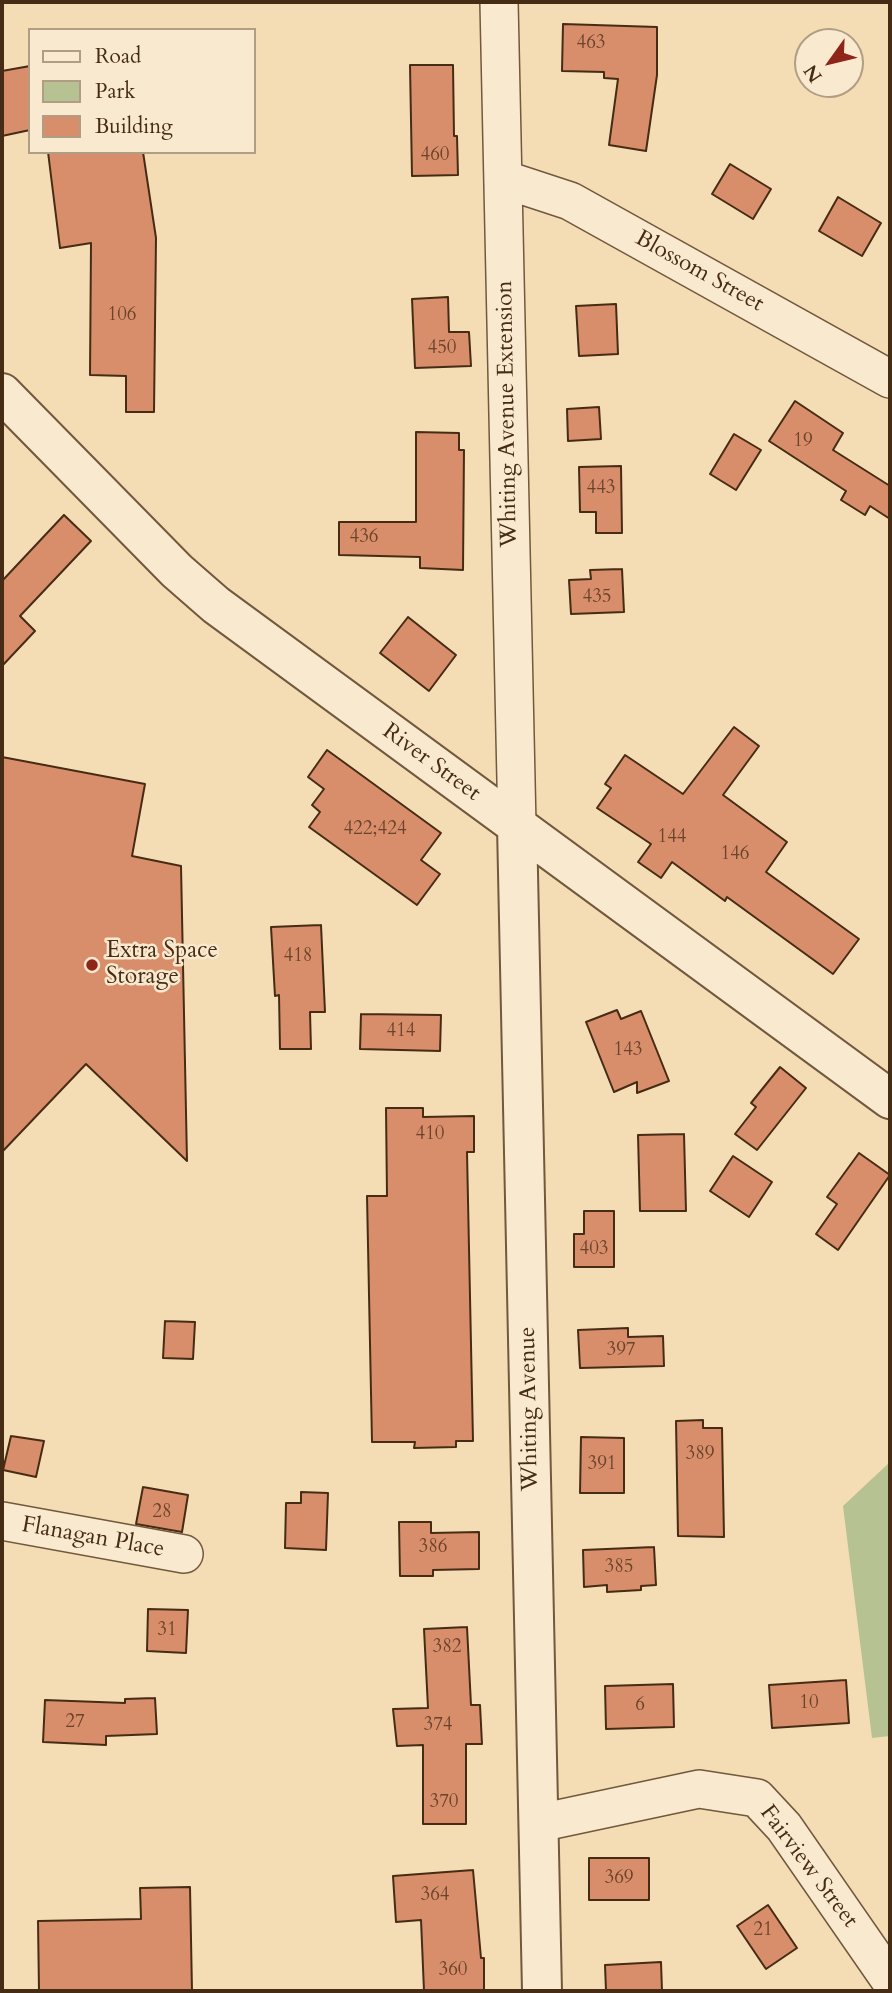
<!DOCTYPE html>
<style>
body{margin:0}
#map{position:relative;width:892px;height:1993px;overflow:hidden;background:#f4ddb5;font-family:Cardo,serif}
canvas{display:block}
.frame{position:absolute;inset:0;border:4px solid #462c14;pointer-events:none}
.legend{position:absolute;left:28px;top:28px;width:228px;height:126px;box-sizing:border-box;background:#f8e9cf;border:2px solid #b19d84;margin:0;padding:9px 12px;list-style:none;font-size:21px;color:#462c14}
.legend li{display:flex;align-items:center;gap:14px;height:35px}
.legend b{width:35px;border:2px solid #b19d84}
.north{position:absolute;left:794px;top:28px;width:70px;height:70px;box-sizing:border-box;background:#f8e9cf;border:2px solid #b19d84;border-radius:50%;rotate:236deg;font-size:19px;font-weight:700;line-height:28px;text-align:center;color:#462c14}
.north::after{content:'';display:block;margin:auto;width:24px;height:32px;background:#8f2418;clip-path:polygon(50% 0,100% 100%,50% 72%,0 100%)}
</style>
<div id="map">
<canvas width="892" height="1993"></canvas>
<div class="frame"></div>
<ul class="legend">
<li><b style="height:9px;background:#f8e9cf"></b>Road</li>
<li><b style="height:19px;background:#b6c291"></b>Park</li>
<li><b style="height:19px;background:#d88d6b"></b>Building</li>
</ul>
<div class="north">N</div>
</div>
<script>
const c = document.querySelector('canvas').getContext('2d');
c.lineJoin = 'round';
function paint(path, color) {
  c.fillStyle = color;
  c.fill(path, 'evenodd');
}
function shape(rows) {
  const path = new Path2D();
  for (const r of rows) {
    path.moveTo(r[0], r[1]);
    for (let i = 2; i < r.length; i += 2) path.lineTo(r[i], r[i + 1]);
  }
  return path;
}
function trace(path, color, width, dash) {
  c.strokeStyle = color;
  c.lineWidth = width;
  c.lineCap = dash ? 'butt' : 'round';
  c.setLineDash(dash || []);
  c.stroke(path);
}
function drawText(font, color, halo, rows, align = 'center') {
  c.font = font + ' Cardo,serif';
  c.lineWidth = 5;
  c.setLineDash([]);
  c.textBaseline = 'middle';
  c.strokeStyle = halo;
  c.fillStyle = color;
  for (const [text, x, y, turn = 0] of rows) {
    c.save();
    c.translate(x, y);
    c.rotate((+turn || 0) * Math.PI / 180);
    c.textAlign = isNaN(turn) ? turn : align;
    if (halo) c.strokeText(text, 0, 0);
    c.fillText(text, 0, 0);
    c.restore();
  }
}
paint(shape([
 [890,1462,890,1736,872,1738,843,1506]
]), '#b6c291');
const building = shape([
 [563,24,657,27,657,75,646,151,609,145,618,79,604,78,604,72,562,71,563,24],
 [410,65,453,65,454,136,457,136,458,175,412,176,410,65],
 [30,66,30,130,2,136,2,71,30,66],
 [48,152,143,152,156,238,154,412,126,412,126,376,90,375,91,243,60,248,48,152],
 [730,164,771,189,753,219,712,194,730,164],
 [838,197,881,223,862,256,819,231,838,197],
 [448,297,449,332,469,332,471,366,415,368,412,299,448,297],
 [616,304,618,354,579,356,576,306,616,304],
 [795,401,843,433,833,450,890,486,890,519,870,506,865,515,841,500,846,491,769,441,795,401],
 [599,407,601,439,568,441,567,409,599,407],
 [416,432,459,433,459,450,464,450,463,570,420,568,420,557,339,555,339,522,416,522,416,432],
 [734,434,761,450,736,490,710,474,734,434],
 [621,466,622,533,596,533,596,512,580,512,579,467,621,466],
 [64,515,91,541,20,616,35,631,2,666,2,581,64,515],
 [622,569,624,612,571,614,569,580,591,579,590,570,622,569],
 [408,617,456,655,429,691,380,653,408,617],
 [734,727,759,746,723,795,787,842,766,872,859,939,833,974,727,897,725,901,672,862,661,878,638,862,651,844,597,808,611,788,605,784,625,755,683,794,734,727],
 [327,750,441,833,421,860,440,874,417,905,309,827,320,812,312,805,324,789,308,777,327,750],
 [2,757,145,784,132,856,181,866,187,1161,86,1064,2,1152,2,757],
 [321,925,325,1012,310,1012,311,1049,280,1049,279,995,275,996,271,927,321,925],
 [617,1010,621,1019,641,1011,669,1081,637,1093,637,1082,614,1092,586,1022,617,1010],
 [361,1014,441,1015,440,1051,360,1049,361,1014],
 [780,1067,806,1088,757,1150,735,1134,756,1107,751,1103,780,1067],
 [386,1108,423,1108,423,1117,474,1116,474,1152,467,1152,473,1441,456,1441,456,1447,414,1448,415,1442,372,1442,367,1196,387,1196,386,1108],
 [684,1134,686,1211,640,1211,638,1135,684,1134],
 [859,1153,890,1175,838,1250,816,1234,837,1204,827,1197,859,1153],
 [733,1156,772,1182,749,1217,710,1191,733,1156],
 [584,1211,614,1211,614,1267,574,1267,574,1234,584,1234,584,1211],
 [165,1321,195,1322,193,1359,163,1358,165,1321],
 [628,1328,628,1337,663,1336,664,1366,580,1368,578,1330,628,1328],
 [703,1420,703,1428,722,1428,724,1537,678,1536,676,1421,703,1420],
 [11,1436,44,1441,36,1477,3,1470,11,1436],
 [581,1437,624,1438,624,1493,580,1493,581,1437],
 [143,1487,188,1495,182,1532,136,1524,143,1487],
 [301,1492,328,1493,326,1550,285,1548,286,1503,301,1503,301,1492],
 [399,1522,431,1522,431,1533,479,1532,479,1569,433,1570,433,1576,400,1576,399,1522],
 [654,1547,656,1585,641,1586,641,1590,607,1592,607,1585,584,1587,583,1550,654,1547],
 [148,1609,188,1610,186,1653,147,1651,148,1609],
 [467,1627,471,1705,480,1705,482,1744,466,1744,466,1824,423,1824,423,1745,397,1746,393,1709,428,1708,424,1629,467,1627],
 [846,1680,849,1723,772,1728,769,1685,846,1680],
 [673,1684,674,1727,606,1729,605,1686,673,1684],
 [155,1698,157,1734,106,1736,106,1745,43,1742,45,1700,125,1703,125,1699,155,1698],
 [589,1858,649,1858,649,1900,589,1900,589,1858],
 [473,1870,481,1958,484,1958,484,1991,424,1991,421,1920,396,1922,393,1876,473,1870],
 [190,1887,192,1991,39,1991,38,1921,141,1919,140,1888,190,1887],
 [768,1905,797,1948,766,1969,737,1926,768,1905],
 [661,1962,662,1991,606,1991,605,1965,661,1962]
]);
paint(building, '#d88d6b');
trace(building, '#462c14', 2);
const minor = shape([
 [499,2,517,826],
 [503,179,570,201,890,379],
 [2,1521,184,1554],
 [539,1823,699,1789,757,1798,784,1827,890,1980]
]);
const tertiary = shape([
 [2,393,177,571,216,605,890,1099],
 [517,826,542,1991]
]);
trace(minor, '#72583c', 40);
trace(tertiary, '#72583c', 42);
trace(minor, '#f8e9cf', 37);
trace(tertiary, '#f8e9cf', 38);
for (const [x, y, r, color] of [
 [92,965,7,"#8f2418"]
]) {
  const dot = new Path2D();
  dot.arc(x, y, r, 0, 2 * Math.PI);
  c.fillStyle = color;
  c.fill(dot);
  trace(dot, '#f8e9cf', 2.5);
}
drawText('19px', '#6a442a', null, [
 ["463",591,44],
 ["460",435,156],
 ["106",122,316],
 ["450",442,349],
 ["19",803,442],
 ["443",601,489],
 ["436",364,538],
 ["435",597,598],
 ["422;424",375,830],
 ["144",672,838],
 ["146",735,855],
 ["418",298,957],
 ["414",401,1032],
 ["143",628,1051],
 ["410",430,1135],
 ["403",594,1250],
 ["397",621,1351],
 ["389",700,1455],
 ["391",602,1465],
 ["28",162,1513],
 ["386",433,1548],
 ["385",619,1568],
 ["31",167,1631],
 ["382",447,1648],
 ["10",809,1704],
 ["6",640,1706],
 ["27",75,1723],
 ["374",438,1726],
 ["370",444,1803],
 ["369",619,1879],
 ["364",435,1896],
 ["21",763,1931],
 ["360",453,1971]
]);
drawText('23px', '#462c14', '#f8e9cf', [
 ["Blossom Street",699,272,29],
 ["Whiting Avenue Extension",508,414,-91],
 ["River Street",431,763,36],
 ["Whiting Avenue",530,1409,-91],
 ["Flanagan Place",93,1538,10],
 ["Fairview Street",808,1867,53]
]);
drawText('23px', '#462c14', '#f8e9cf', [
 ["Extra Space",106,952],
 ["Storage",106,978]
], 'left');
</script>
